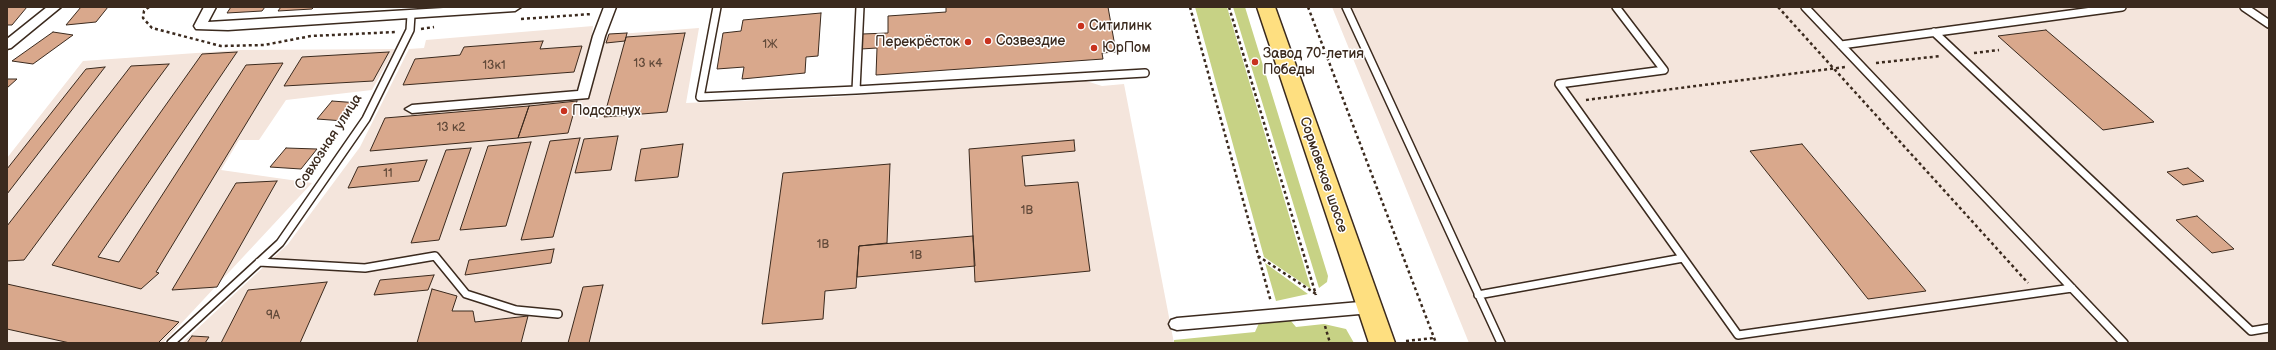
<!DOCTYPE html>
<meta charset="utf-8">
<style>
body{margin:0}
#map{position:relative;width:2276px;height:350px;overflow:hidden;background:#fff;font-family:"Balsamiq Sans",sans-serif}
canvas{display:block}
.frame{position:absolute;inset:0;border:8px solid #3b2a1e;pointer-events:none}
</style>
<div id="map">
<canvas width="2276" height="350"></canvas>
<div class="frame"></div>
</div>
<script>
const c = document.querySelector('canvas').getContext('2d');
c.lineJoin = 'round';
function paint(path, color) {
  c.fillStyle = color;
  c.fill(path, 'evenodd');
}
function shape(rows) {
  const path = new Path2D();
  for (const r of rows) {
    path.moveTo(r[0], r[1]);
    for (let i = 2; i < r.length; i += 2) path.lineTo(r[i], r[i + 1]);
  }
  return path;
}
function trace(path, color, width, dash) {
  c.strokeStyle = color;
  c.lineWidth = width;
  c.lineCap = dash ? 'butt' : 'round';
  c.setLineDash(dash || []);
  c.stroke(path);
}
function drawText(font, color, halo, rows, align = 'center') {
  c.font = font + ' "Balsamiq Sans",sans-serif';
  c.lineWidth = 3;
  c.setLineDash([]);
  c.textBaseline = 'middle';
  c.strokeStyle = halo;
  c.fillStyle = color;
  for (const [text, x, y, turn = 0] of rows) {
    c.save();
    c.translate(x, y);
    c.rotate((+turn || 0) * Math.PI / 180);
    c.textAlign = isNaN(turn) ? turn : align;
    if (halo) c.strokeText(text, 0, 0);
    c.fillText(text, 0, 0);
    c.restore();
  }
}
paint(shape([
 [1332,7,2269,7,2269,343,1469,343],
 [593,26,592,36,699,28,686,103,834,97,1083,80,1102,86,1124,84,1174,343,182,343,288,244,360,147,409,49,424,48,426,40],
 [395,49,372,90,286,100,259,140,239,140,221,170,312,183,163,343,7,343,7,158,83,61,239,50]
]), '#f4e5dc');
paint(shape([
 [1195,7,1227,7,1311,289,1264,257],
 [1233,7,1245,7,1328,276,1327,282,1319,288],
 [1265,263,1308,294,1276,301],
 [1291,321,1296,327,1324,324,1346,329,1354,343,1174,343,1174,340,1255,332,1259,323]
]), '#c7d285');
const building = shape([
 [7,7,27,7,12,25,7,25,7,7],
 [81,7,108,7,96,22,66,25,81,7],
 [231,7,265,7,262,11,227,13,231,7],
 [281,7,314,7,312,9,278,11,281,7],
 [946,7,1108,7,1116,52,1102,53,1103,59,876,75,877,48,861,49,862,34,888,33,888,16,946,12,946,7],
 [821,13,818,56,806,57,805,73,742,79,744,67,717,69,723,33,741,31,743,20,821,13],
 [2046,30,2154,122,2103,130,1998,36,2046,30],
 [53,32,73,35,33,64,12,61,53,32],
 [627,33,625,41,606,43,609,34,627,33],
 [685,33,667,112,604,117,626,37,685,33],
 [543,41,540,49,582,46,574,72,403,85,415,59,460,55,464,47,543,41],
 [237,52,98,257,119,262,246,65,283,63,156,272,159,273,141,289,52,265,202,54,237,52],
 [389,52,373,81,284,86,302,57,389,52],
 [169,64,24,260,7,261,7,226,131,66,169,64],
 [105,67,7,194,7,169,86,69,105,67],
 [7,79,17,79,7,88,7,79],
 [332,101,359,103,344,121,317,119,332,101],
 [577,101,568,133,518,138,529,106,577,101],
 [529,106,518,138,370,151,385,118,529,106],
 [618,136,611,170,575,173,584,139,618,136],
 [580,138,553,237,521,240,550,141,580,138],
 [1074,140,1075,151,1022,156,1025,186,1078,182,1090,271,975,282,969,149,1074,140],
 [531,142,506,226,460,230,488,146,531,142],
 [683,144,678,177,635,181,641,149,683,144],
 [1802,144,1926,291,1868,299,1750,151,1802,144],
 [286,148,317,149,301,169,270,167,286,148],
 [471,148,439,240,411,243,446,150,471,148],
 [427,160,419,181,348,188,358,167,427,160],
 [890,164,887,243,859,246,856,288,825,291,823,319,762,324,783,173,890,164],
 [2188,168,2204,181,2183,185,2167,172,2188,168],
 [277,181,217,287,172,290,236,183,277,181],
 [2197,216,2234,249,2212,253,2176,220,2197,216],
 [973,236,975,266,857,277,859,246,973,236],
 [554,249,551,263,465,275,469,260,554,249],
 [434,275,428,290,374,295,380,280,434,275],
 [327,282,300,343,221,343,248,290,327,282],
 [7,284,179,322,158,343,70,343,7,329,7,284],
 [603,285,589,343,568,343,583,287,603,285],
 [432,289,457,296,452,311,473,311,475,322,528,316,521,343,417,343,432,289],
 [192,336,209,337,205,343,187,343,192,336]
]);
paint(building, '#d9a88c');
trace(building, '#3b2a1e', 1);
const lane = shape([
 [717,7,700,97,856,90,860,7],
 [1346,7,1501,343],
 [1616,7,1664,70,1559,84,1738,335,2072,288],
 [1805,7,2124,343],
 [2244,7,2269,24],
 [1934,32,2251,331,2269,328],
 [1841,45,2122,7],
 [856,90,1145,73],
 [259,262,365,268,435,256,466,294,516,310,558,314],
 [1478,295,1683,258],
 [171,343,280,243,366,119,410,30,411,15]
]);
const street = shape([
 [47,7,61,7,11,48,7,49,7,39,47,7],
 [204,7,216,7,208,22,460,7,521,7,515,11,228,30,196,29,194,26,204,7],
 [604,7,616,7,605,36,588,98,412,113,405,109,412,105,578,91,593,36,604,7],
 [1371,301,1376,303,1379,307,1376,311,1371,313,1177,330,1171,328,1169,324,1171,320,1177,318,1371,301]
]);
const primary = shape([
 [1257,7,1275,7,1395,343,1369,343,1257,7]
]);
trace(lane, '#3b2a1e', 10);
trace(street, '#3b2a1e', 3);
trace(primary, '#3b2a1e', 3);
trace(shape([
 [149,7,144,11,143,18,152,28,221,46,264,45,311,36,396,32],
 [1190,7,1271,302],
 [1229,7,1316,295],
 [1308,7,1436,343],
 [1778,7,2028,283],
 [521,19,592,14],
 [421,29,434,27],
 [1974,53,1999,50],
 [1876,63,1941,56],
 [1586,100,1845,67],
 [1258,256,1316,294],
 [1325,326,1330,343],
 [1406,341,1434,338]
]), '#3b2a1e', 2.5, [3, 3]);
trace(lane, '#fff', 7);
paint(street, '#fff');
paint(primary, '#fedf80');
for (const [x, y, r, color] of [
 [1081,26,4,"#c8321e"],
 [988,41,4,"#c8321e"],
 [968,42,4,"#c8321e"],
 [1094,48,4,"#c8321e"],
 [1255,62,4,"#c8321e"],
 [564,111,4,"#c8321e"]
]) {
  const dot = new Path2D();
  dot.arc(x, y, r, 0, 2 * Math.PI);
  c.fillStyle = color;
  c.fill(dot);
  trace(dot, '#fff', 1.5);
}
drawText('12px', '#624a3a', null, [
 ["1Ж",770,45],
 ["13 к4",648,64],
 ["13к1",494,66],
 ["13 к2",451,128],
 ["11",388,174],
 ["1В",1027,211],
 ["1В",823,245],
 ["1В",916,256],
 ["9А",273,316]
]);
drawText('14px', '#3b2a1e', '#fff', [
 ["Ситилинк",1089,26],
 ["Созвездие",996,41],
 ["Перекрёсток",960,42,"right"],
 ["ЮрПом",1102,48],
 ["Завод 70-летия",1263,54],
 ["Победы",1263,70],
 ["Подсолнух",572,111]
], 'left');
drawText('14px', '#3b2a1e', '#fff', [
 ["Совхозная улица",329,142,-57],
 ["Сормовское шоссе",1323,175,71]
]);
</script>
